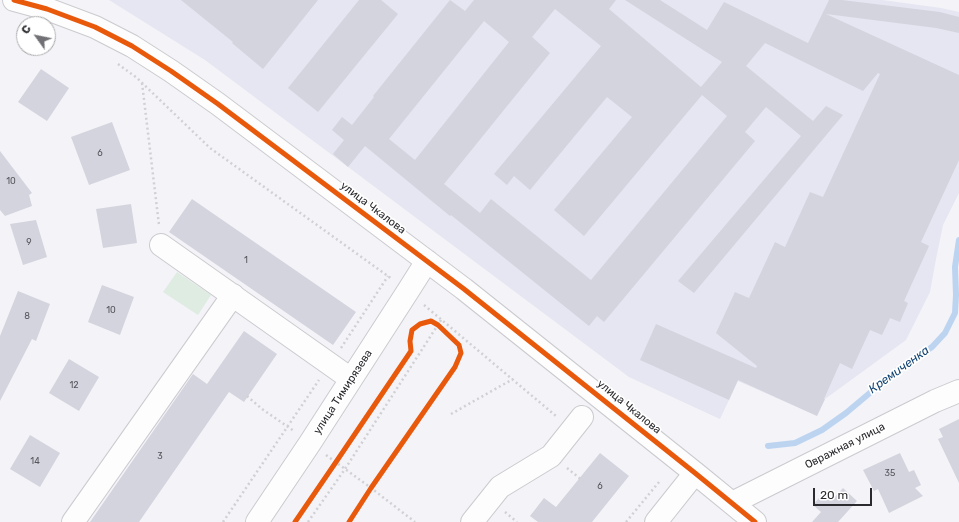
<!DOCTYPE html>
<meta charset="utf-8">
<style>
body{margin:0}
#map{position:relative;width:959px;height:522px;overflow:hidden;background:#f3f3f8;font-family:Rubik,sans-serif}
canvas{display:block}
.north{position:absolute;left:16px;top:16px;width:40px;height:40px;box-sizing:border-box;background:#fff;border:1px solid #aaaaac;border-radius:50%;rotate:303deg;font-size:11px;font-weight:700;line-height:16px;text-align:center;color:#2b2b2f}
.north::after{content:'';display:block;margin:auto;width:14px;height:18px;background:#717175;clip-path:polygon(50% 0,100% 100%,50% 72%,0 100%)}
.scale{position:absolute;left:813px;top:488px;width:59px;height:18px;box-sizing:border-box;border:2px solid #2b2b2f;border-top:0;padding-left:5px;font-size:12px;line-height:14px;white-space:nowrap;color:#2b2b2f;-webkit-text-stroke:3px #fff;paint-order:stroke}
</style>
<div id="map">
<canvas width="959" height="522"></canvas>
<div class="north">С</div>
<div class="scale">20 m</div>
</div>
<script>
const c = document.querySelector('canvas').getContext('2d');
c.lineJoin = 'round';
function paint(path, color) {
  c.fillStyle = color;
  c.fill(path, 'evenodd');
}
function shape(rows) {
  const path = new Path2D();
  for (const r of rows) {
    path.moveTo(r[0], r[1]);
    for (let i = 2; i < r.length; i += 2) path.lineTo(r[i], r[i + 1]);
  }
  return path;
}
function trace(path, color, width, dash) {
  c.strokeStyle = color;
  c.lineWidth = width;
  c.lineCap = dash ? 'butt' : 'round';
  c.setLineDash(dash || []);
  c.stroke(path);
}
function drawText(font, color, halo, rows, align = 'center') {
  c.font = font + ' Rubik,sans-serif';
  c.lineWidth = 3.5;
  c.setLineDash([]);
  c.textBaseline = 'middle';
  c.strokeStyle = halo;
  c.fillStyle = color;
  for (const [text, x, y, turn = 0] of rows) {
    c.save();
    c.translate(x, y);
    c.rotate((+turn || 0) * Math.PI / 180);
    c.textAlign = isNaN(turn) ? turn : align;
    if (halo) c.strokeText(text, 0, 0);
    c.fillText(text, 0, 0);
    c.restore();
  }
}
paint(shape([
 [109,0,882,0,941,8,959,12,959,193,943,225,936,259,930,292,906,340,825,399,817,416,738,381,720,419,629,377,205,60]
]), '#e5e6f1');
paint(shape([
 [177,272,211,295,198,315,163,292]
]), '#deece2');
trace(shape([
 [768,446,795,443,822,430,846,413,896,371,932,347,945,333,955,313,956,295,955,267,959,240]
]), '#bcd4f0', 6);
paint(shape([
 [181,0,318,0,263,69,232,43,233,42],
 [359,0,381,0,398,14,318,112,288,88],
 [450,0,465,11,474,0,616,0,609,9,701,87,722,62,625,0,660,0,707,30,724,2,808,43,829,0,842,0,940,12,959,17,959,33,936,28,826,14,959,75,959,160,921,242,929,246,904,301,908,303,900,322,890,318,882,335,870,330,852,369,840,363,824,399,825,399,817,416,738,380,729,400,640,360,656,324,756,368,757,366,716,333,735,292,749,298,775,242,785,247,810,192,823,197,880,74,878,73,863,91,765,43,746,66,813,121,826,106,843,115,694,293,678,281,801,136,766,107,745,132,755,141,604,322,597,316,589,326,451,215,450,216,365,146,348,167,333,154,344,140,332,130,342,117,352,125,374,97,373,96],
 [555,9,601,46,494,174,507,185,514,176,530,190,607,97,632,117,554,210,584,236,702,95,727,116,591,280,491,199,480,213,444,184,550,53,532,37],
 [484,21,509,42,415,160,389,139],
 [41,69,69,88,47,121,18,102],
 [112,122,130,170,89,185,71,137],
 [0,151,32,193,29,195,32,206,5,216,0,210],
 [192,199,356,312,333,345,169,232],
 [131,204,137,243,103,248,96,209],
 [36,220,47,257,23,265,10,224],
 [102,285,134,297,120,335,88,322],
 [18,291,50,304,36,341,32,339,0,401,0,336],
 [244,331,277,354,244,402,229,392,139,522,90,522,193,374,207,384],
 [69,359,99,377,79,411,49,393],
 [959,419,959,483,938,439,943,437,939,429],
 [30,435,60,453,40,487,10,469],
 [600,453,629,476,592,522,538,522,530,516,544,498,556,507],
 [900,453,909,472,914,470,921,485,915,488,923,496,889,513,878,489,874,491,863,470],
 [843,488,857,501,838,522,812,522,821,512,813,505,824,492,832,500]
]), '#d4d4df');
const minor = shape([
 [14,0,47,9,95,27,132,46,171,71,218,104,464,289,695,473,755,522],
 [161,245,351,379],
 [732,503,935,401,959,391],
 [73,522,233,295],
 [257,522,310,443,408,291,427,261],
 [472,522,500,487,551,456,582,417],
 [656,522,695,473]
]);
trace(minor, '#cbcbcf', 24);
trace(shape([
 [118,64,137,78,210,148,392,279],
 [142,83,159,225],
 [424,305,556,416],
 [341,348,388,276],
 [247,396,262,409,294,431],
 [451,414,513,379],
 [326,455,371,488,415,522],
 [567,468,583,481],
 [505,512,517,522],
 [223,522,319,380],
 [308,522,345,469,441,320],
 [626,522,659,482]
]), '#d1d1d4', 2.5, [2, 3]);
trace(minor, '#fdfdfe', 22);
trace(shape([
 [14,0,47,9,95,27,132,46,171,71,218,104,464,289,695,473,755,522],
 [295,522,336,462,411,351,410,341,412,330,420,324,431,321,438,325,459,345,461,353,455,367,371,488,349,522]
]), '#e8590c', 5);
drawText('9px', '#55555b', null, [
 ["6",100,153],
 ["10",11,181],
 ["9",29,242],
 ["1",246,260],
 ["10",111,310],
 ["8",27,316],
 ["12",74,385],
 ["3",160,456],
 ["14",35,461],
 ["35",890,473],
 ["6",600,486]
]);
drawText('11px', '#2b2b2f', '#fff', [
 ["улица Чкалова",373,208,37],
 ["улица Тимирязева",343,392,-57],
 ["улица Чкалова",629,407,39],
 ["Овражная улица",845,446,-27]
]);
drawText('italic 12px', '#114372', '#fff', [
 ["Кремиченка",899,370,-36]
]);
</script>
